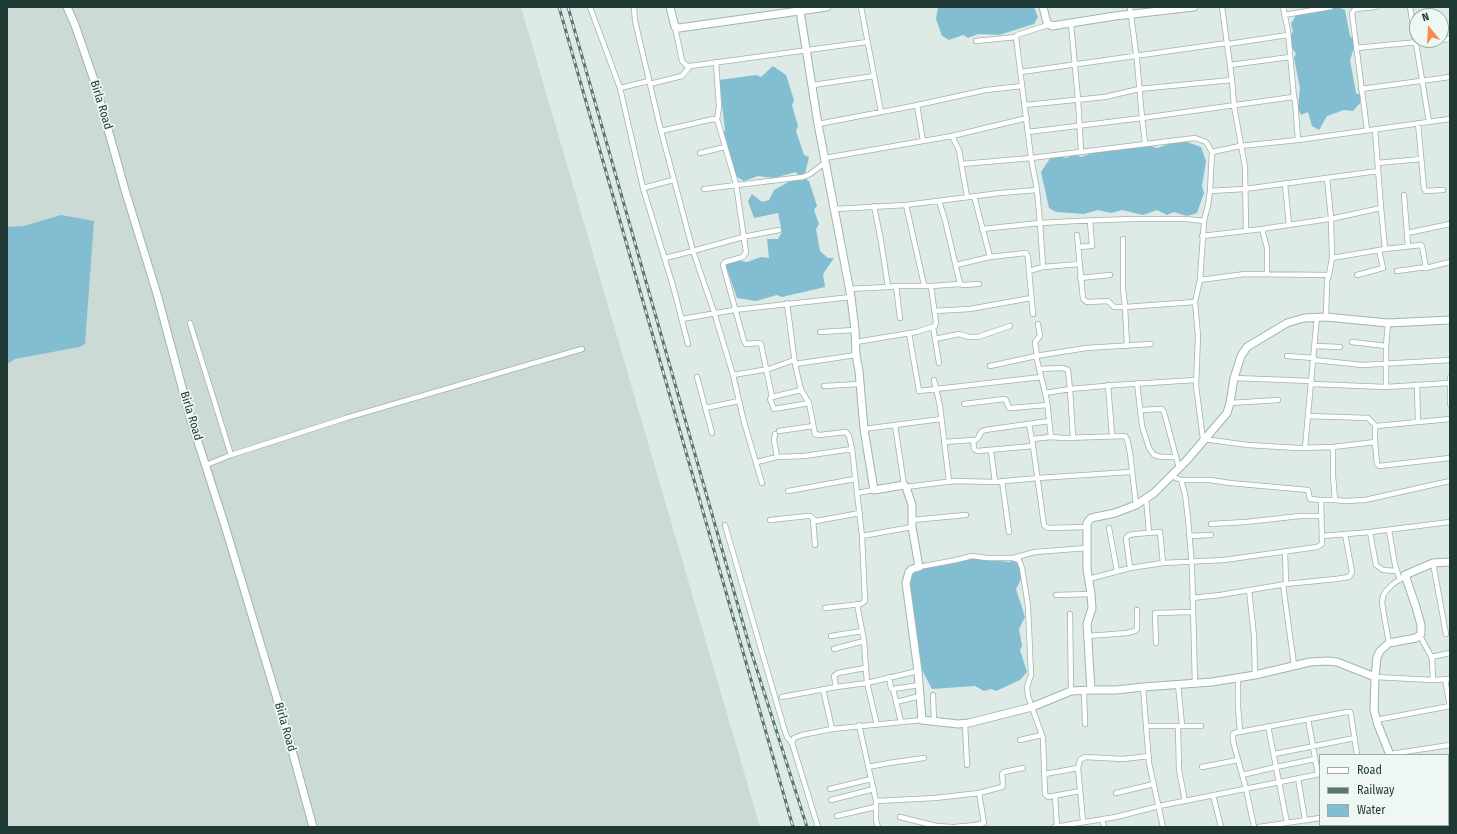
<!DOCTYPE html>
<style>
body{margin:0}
#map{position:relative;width:1457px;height:834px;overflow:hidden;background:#ddeae6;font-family:"Fira Sans Condensed",sans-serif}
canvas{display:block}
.frame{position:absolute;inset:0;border:8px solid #1f3a35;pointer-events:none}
.legend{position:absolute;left:1319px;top:754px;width:130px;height:72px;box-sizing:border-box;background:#eef7f3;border:1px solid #9baba7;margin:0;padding:5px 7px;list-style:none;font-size:12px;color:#1f3a35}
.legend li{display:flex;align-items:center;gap:8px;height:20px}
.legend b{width:20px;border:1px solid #9baba7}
.north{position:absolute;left:1409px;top:8px;width:40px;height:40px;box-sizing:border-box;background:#eef7f3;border:1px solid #9baba7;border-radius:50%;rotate:342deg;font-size:11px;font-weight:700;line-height:16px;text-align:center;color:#1f3a35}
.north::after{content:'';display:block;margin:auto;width:14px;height:18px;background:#f68a4f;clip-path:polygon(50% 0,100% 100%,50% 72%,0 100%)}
</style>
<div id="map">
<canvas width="1457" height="834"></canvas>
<div class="frame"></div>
<ul class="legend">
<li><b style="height:5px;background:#fff"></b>Road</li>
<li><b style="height:5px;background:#597671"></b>Railway</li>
<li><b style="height:11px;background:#83bdd2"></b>Water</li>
</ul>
<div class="north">N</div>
</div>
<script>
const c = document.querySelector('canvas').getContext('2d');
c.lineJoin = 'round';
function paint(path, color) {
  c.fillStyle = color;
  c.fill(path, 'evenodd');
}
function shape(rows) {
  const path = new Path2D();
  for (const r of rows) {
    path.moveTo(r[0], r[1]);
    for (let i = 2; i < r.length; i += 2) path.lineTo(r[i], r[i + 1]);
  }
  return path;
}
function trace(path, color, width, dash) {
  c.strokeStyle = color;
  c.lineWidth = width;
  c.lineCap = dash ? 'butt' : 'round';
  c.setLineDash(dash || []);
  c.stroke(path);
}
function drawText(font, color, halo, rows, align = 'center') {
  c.font = font + ' "Fira Sans Condensed",sans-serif';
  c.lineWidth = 3.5;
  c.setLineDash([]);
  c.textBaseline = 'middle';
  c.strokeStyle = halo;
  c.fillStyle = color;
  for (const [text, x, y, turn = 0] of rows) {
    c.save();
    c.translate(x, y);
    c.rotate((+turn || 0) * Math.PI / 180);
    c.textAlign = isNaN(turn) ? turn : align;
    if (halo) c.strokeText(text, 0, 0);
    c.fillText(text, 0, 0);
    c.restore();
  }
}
paint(shape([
 [7,7,521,7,760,827,7,827]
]), '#ccdad5');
paint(shape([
 [938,7,1034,7,1038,17,1034,24,999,35,978,34,968,38,963,35,949,40,942,36,936,19],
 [1338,7,1345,10,1350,36,1356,42,1350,60,1356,93,1361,95,1360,103,1353,111,1344,110,1327,116,1319,130,1312,126,1308,112,1301,115,1298,108,1300,88,1294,58,1296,54,1288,41,1293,31,1291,24,1297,13,1305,14],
 [773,66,786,75,794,100,792,105,798,126,796,131,804,155,809,157,804,178,809,181,817,206,814,210,819,224,816,229,820,251,828,258,834,258,823,274,825,287,782,297,777,295,756,301,737,298,726,266,730,259,747,262,761,257,769,258,767,239,778,239,782,232,778,213,754,218,748,201,752,194,762,202,769,200,774,190,799,176,796,172,774,178,758,176,744,181,737,177,726,145,721,139,725,130,719,80,756,75,761,77],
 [1181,140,1201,147,1206,161,1202,186,1204,193,1197,213,1187,216,1174,212,1167,215,1157,210,1143,215,1122,210,1111,213,1098,210,1084,214,1056,212,1049,208,1041,172,1053,154,1066,158,1076,154,1081,157,1113,146,1144,144,1157,148],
 [61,215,94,221,85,344,79,347,15,359,7,364,7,227,24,226],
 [972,558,1009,562,1016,560,1023,575,1016,589,1025,617,1019,629,1022,646,1020,650,1027,672,1020,680,996,691,991,689,984,691,975,686,932,689,921,668,921,659,915,641,916,622,907,582,917,569]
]), '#83bdd2');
const street = shape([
 [590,7,620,88,643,188,673,286,688,344],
 [634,7,635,21,661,131,713,119,717,120,718,122,736,184,746,252,743,257,725,262,723,265,744,341,746,344,758,343,761,344,772,397,801,390],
 [861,7,881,112],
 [1130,7,1137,61,1142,118,1145,143],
 [1222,7,1232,80,1234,106,1245,167,1246,231],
 [1283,7,1288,31,1294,98],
 [1410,7,1429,122],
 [1284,15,1331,7],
 [1071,24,1078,99,1081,151],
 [1048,25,1023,33,1017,35,1016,37,1031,158,1195,138,1206,142,1212,152,1210,191,1208,205,1204,221,1200,280,1195,302,1198,336,1196,386,1203,439,1248,445,1298,448,1333,447,1375,442,1375,428,1376,426,1450,419],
 [675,27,682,61,687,66,690,66,867,42],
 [1441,40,1450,39],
 [976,41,1016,37],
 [1228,44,1288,35],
 [1356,48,1438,40],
 [716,62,719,106,717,120],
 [1230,65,1290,57],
 [1021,72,1227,43],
 [650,84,682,76,690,66],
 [813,85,874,76],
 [620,88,649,81],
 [1361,89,1450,77],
 [917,105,923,141],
 [1025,105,1105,97,1139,89,1232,80],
 [1418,123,1424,189,1426,191,1443,190],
 [818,124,913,106,986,90,1022,86],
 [1367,130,1352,13,1355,9,1376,7],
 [661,131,693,251,665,258],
 [1028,132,1142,118,1293,97,1295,100,1298,140],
 [1212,152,1240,146,1298,140,1450,119],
 [700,153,725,147],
 [825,158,952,136],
 [1378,163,1421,159],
 [962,164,1031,158,1037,190,1040,223,982,229],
 [1327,178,1331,218,1332,258,1385,249],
 [1285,184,1289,225],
 [643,188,673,180],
 [704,189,803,177,810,174,826,162],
 [1210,191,1245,189,1378,171],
 [1404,195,1408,246],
 [967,197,959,150,952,136,1027,118],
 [906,205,924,285],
 [874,206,881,241,888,287,896,286,900,318],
 [1381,208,1385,249,1421,245,1422,246,1426,268,1450,262],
 [835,209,906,205,1000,193,1037,190],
 [1262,229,1267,248,1267,274],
 [1407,233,1450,224],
 [1077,235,1083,299,1087,302,1108,301,1114,307,1125,307,1127,346],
 [1202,236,1262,229,1335,218,1381,208,1375,129],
 [1123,239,1123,289,1125,307,1195,302],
 [1078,247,1092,246,1090,221],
 [990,257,1026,253,1028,257,1029,271],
 [1080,264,1043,267,1040,223,1076,221,1131,219,1186,219,1204,221],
 [956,265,990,257,974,196],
 [1397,271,1426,267],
 [1357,275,1383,268,1379,250],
 [1080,278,1110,275],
 [1200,280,1245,274,1329,275],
 [960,284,964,285,979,284],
 [896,286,931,286,960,284,945,220,939,201],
 [849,289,888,287],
 [787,303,795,364,856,355],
 [934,311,970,309,1031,298],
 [1033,314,1029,271,1043,267],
 [1326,317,1327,281,1329,275,1332,258],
 [682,319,734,310,851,297],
 [190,323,231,455],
 [933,327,939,363],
 [820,332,855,330],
 [909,333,919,391,1041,377],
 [935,339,959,334,969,337,978,337,1010,326],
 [856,342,916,332,935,326,936,322,931,286],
 [1352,342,1386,346],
 [1315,346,1340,347],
 [1037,356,1035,342,1040,336,1038,324],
 [1287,356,1314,358],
 [1314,360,1363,365,1450,360],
 [795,364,801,390,809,403,815,434,820,435,846,432,849,436,852,449,862,536,865,601,861,604,825,608],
 [990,366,1036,356],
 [1039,369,1063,368,1068,370,1070,389,1045,393],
 [733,375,769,369,794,360],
 [697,377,712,433],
 [1234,378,1312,381],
 [1450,378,1450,404],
 [934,380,940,406,949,482],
 [1137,383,1142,426,1149,448,1154,455,1162,457,1176,457],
 [1312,384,1386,387,1386,346,1388,323],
 [1108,385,1112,435],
 [1417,385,1418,422],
 [824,386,860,384],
 [1386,387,1449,383],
 [772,397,770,399,774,409,809,403],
 [1230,403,1278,400],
 [964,404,1004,399,1006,400,1009,408,1011,408,1047,405],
 [705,408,739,401],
 [1140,410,1162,409,1164,412,1179,468],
 [1308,416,1368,418,1376,426],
 [1029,424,1033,446],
 [895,425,904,485],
 [864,429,941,419],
 [779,431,813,426],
 [775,434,774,440,777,457],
 [1073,437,1070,389,1116,385,1196,380],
 [1032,439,1051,437],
 [944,442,973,440,974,449,977,451,1033,446,1044,525,1046,527,1049,528,1087,527],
 [973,442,978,438,981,432,985,430,1049,421],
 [1375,442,1377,464,1379,466,1450,458],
 [1333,447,1333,476,1335,500,1345,501,1365,500,1450,481],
 [1305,448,1317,316],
 [991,451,995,482],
 [757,462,777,457,804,456,852,449],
 [206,465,231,455,346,418,582,349],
 [1181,480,1185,494,1188,518,1192,567,1195,684],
 [1002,481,1009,532],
 [762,483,744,422,733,375,714,312,693,251,743,237,779,230],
 [906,487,954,481,995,482,1038,478,1131,472],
 [788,491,855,479],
 [857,493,874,490],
 [1146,498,1149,533],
 [1321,500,1335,500],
 [1136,505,1130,453,1127,439,1125,436,1064,438,1051,437,1047,401,1036,356,1086,348,1151,344],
 [813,519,815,545],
 [770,520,807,516,810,516,816,521,860,513],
 [912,520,966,515],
 [1211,524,1246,522,1300,516,1322,516],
 [725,525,784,728,787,737,792,743],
 [1109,528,1117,571],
 [1389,530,1395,565,1400,580],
 [1370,532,1376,565,1383,570,1396,571],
 [862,536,912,527],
 [1189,536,1211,535],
 [1322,536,1370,532,1450,522],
 [1013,558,1035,552,1087,548],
 [1433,563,1446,634],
 [919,567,956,560,972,556,987,558,1013,558,1019,560,1022,568,1028,606,1031,675,1027,687,1028,696,1043,738,1045,794,1048,797,1080,791],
 [1130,568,1126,538,1129,535,1135,534,1160,532,1163,563],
 [1089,579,1130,568,1163,563,1224,560,1317,547,1322,544,1321,500,1310,499,1308,490,1230,483,1210,480,1181,480,1171,476],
 [1286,584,1336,579,1349,577,1352,572,1345,534],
 [1283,585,1294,665],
 [1249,590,1254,636,1255,675],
 [1056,595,1091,594],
 [1192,598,1220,595,1286,584,1285,551],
 [857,604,864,641,867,683,877,725],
 [1070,614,1071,691],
 [831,636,862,631],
 [1088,636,1127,633,1135,631,1137,629,1137,610],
 [1420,636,1432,658,1433,680],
 [1156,643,1155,613,1192,612],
 [1389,643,1384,615,1382,603,1383,596,1386,591,1393,584,1405,576],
 [834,649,864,641],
 [1431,657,1450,653],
 [889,677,891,688,893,689,901,722],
 [1375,677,1433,680,1450,679],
 [1238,678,1238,707,1240,731],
 [1445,679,1450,707],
 [1178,684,1182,725],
 [836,687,834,676,838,673,865,668],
 [1143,687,1149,763,1163,827],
 [823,689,832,729],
 [893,689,919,685],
 [1084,690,1085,724],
 [933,695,934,721],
 [782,697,836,687,867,683,918,671],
 [896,702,920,696],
 [1308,719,1318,774],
 [1376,720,1450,706],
 [965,724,967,765],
 [859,725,876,801,876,821,878,827],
 [1147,726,1201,726],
 [1178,726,1179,770,1185,801],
 [1268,726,1287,823],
 [1020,740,1042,735],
 [1274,754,1355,738],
 [1390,754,1450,745],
 [1448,765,1450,765],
 [868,767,889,763,924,758],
 [1202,767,1238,760],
 [1045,774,1078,768],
 [1242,775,1276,767,1315,759],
 [1298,778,1305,820],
 [1448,784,1450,784],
 [830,789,871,779],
 [1116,793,1154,784],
 [1213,795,1221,827],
 [1055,796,1057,827],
 [831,800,874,789],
 [876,801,935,798,979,793,1002,787,1003,784,1002,774,1004,772,1023,768],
 [837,816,875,807],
 [1448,816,1450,822],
 [900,817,936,826,952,827],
 [1102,819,1104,827],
 [1083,821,1078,768,1080,760,1085,757,1123,759,1149,756],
 [1327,825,1327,827],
 [1362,825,1363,827],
 [818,827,792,743,794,738,802,735,832,729,922,720],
 [954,827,976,825,984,823,979,793],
 [1054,827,1116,817,1159,806,1320,774],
 [1254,827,1246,789,1233,741,1233,734,1234,733,1347,712,1350,712,1351,715,1357,755],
 [1259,827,1320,818]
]);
const secondary = shape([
 [67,7,75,25,95,83,125,190,157,294,190,417,225,526,287,732,313,827],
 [670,7,675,27,679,28,827,7],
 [1043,7,1047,23,1052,26,1115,16,1194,7],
 [800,11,818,124,851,297,855,330,856,355,859,371,864,429,874,490,904,485,906,487,912,505,912,527,919,567,912,569,909,572,906,583,918,671,922,720,958,724,969,723,1032,707,1071,691,1091,690,1116,690,1143,687,1212,682,1255,675,1310,662,1327,661,1337,662,1375,677],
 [1091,690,1087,624,1092,608,1091,594,1087,569,1087,523,1091,518,1115,513,1136,505,1154,493,1187,460,1227,413,1230,403,1234,378,1241,356,1247,347,1287,323,1304,318,1326,317,1388,323,1450,320],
 [1390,755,1378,725,1374,710,1375,677,1377,657,1380,651,1389,643,1416,638,1421,634,1421,625,1416,607,1405,575,1433,563,1450,562],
 [1448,815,1450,815],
 [1416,825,1417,827]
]);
trace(street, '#a0b2ad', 6);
trace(secondary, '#9cb6af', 9);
trace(street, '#fff', 4.5);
trace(secondary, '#fff', 7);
const rail = shape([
 [559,7,793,827],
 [568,7,750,648,807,827]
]);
trace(rail, '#597671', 3);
trace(rail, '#eef7f3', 1.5, [4.5]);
drawText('12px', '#1f3a35', '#eef7f3', [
 ["Birla Road",101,105,73],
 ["Birla Road",191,416,73],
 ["Birla Road",285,727,74]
]);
</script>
